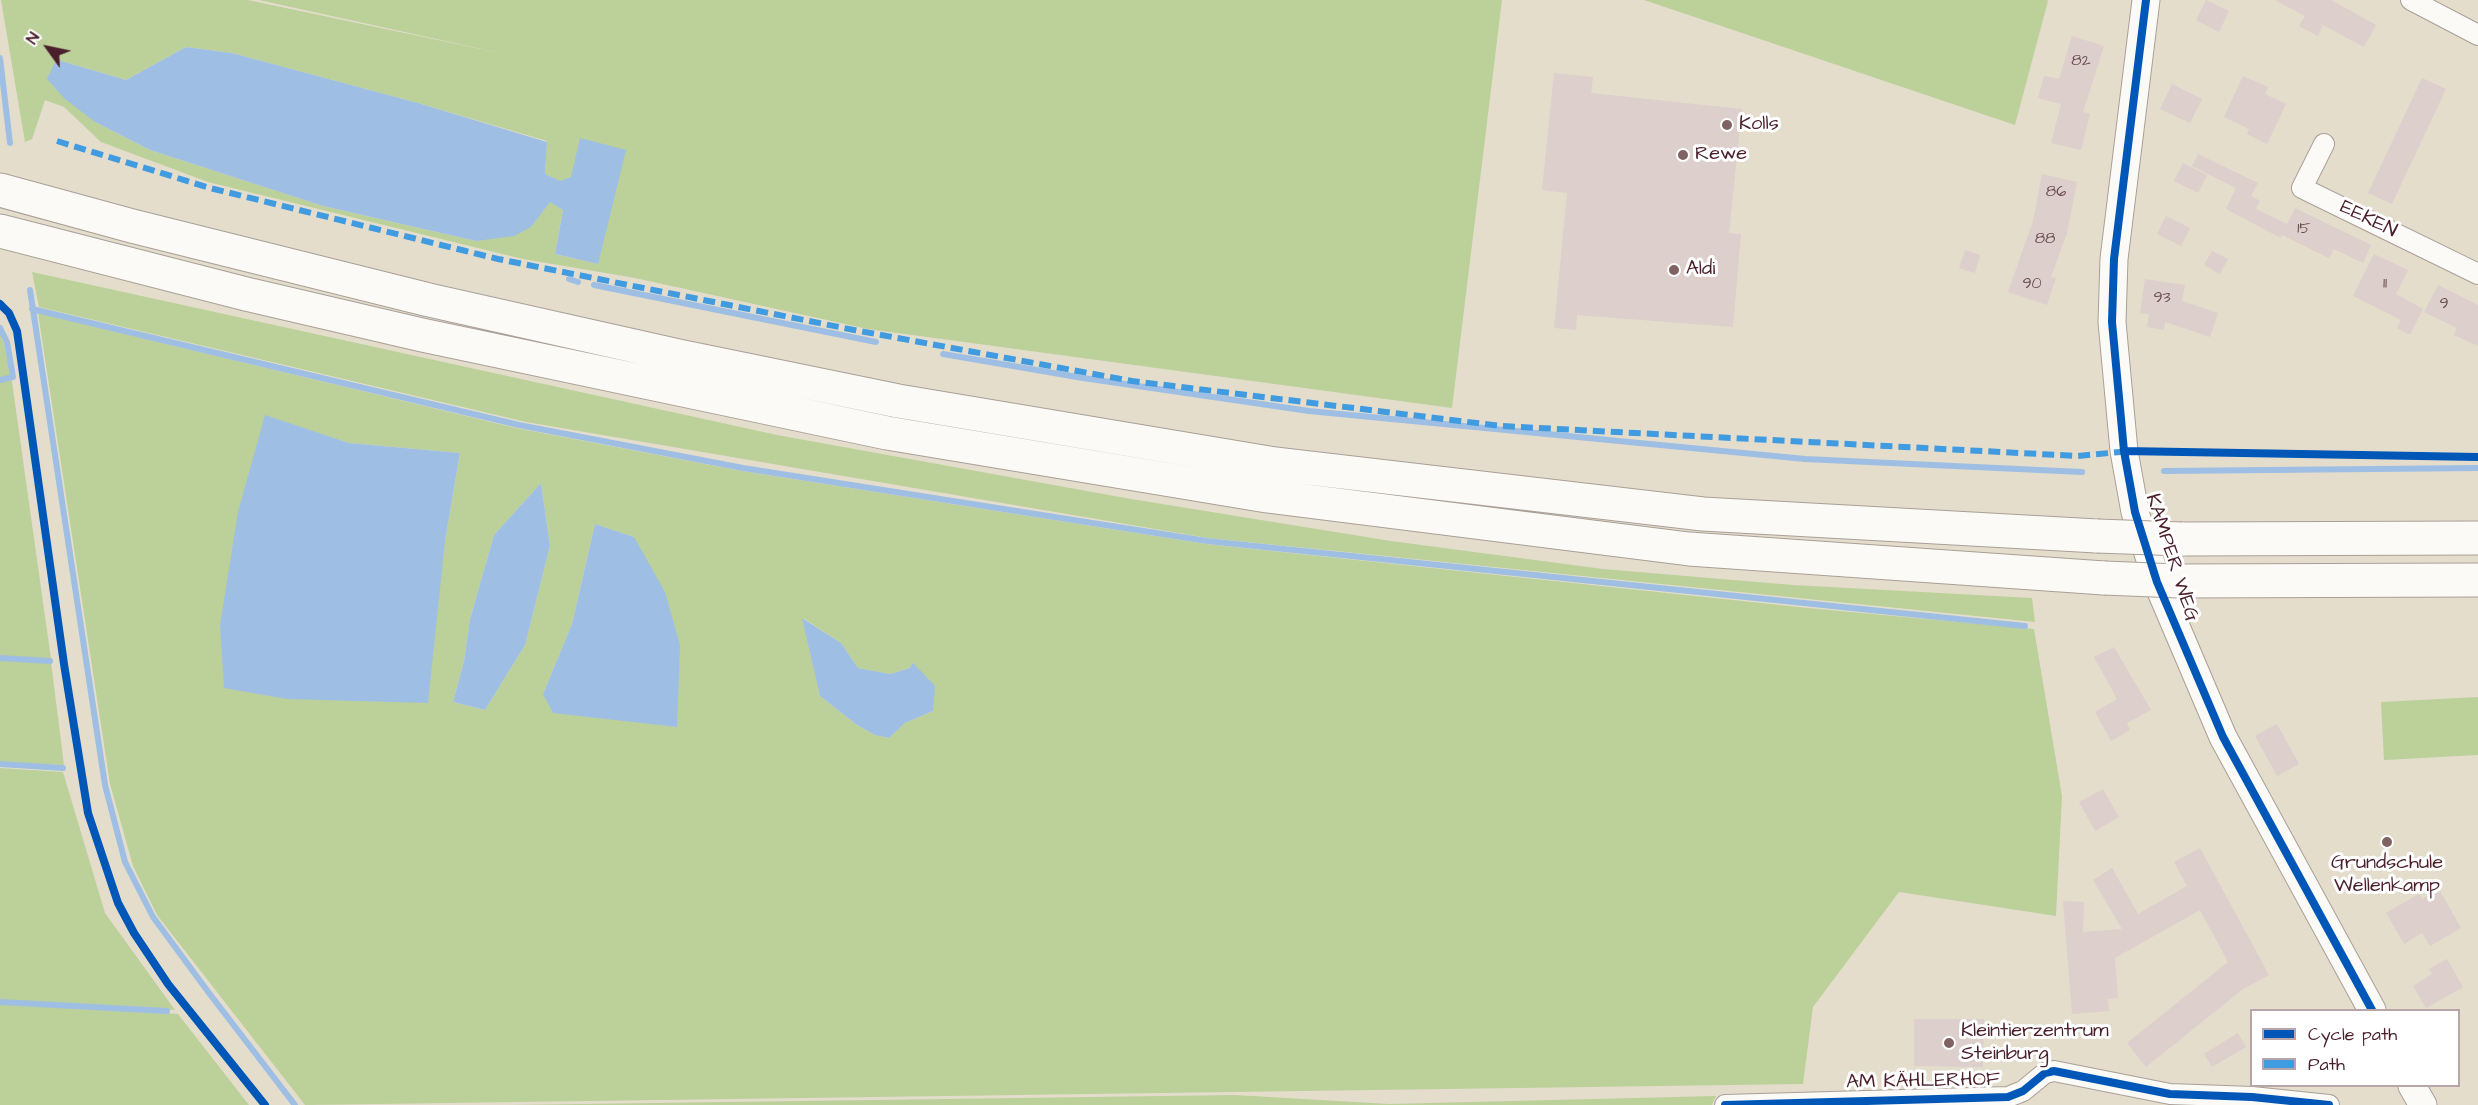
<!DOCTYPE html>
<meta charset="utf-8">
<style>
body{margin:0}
#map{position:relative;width:2478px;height:1105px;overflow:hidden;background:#e4ddcc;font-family:"Architects Daughter",sans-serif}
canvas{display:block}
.legend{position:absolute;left:2250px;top:1009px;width:210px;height:78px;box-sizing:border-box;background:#fff;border:2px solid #b7a5aa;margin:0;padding:8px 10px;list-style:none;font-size:18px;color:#4a1f2b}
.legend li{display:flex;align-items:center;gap:12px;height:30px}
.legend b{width:30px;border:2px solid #b7a5aa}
.north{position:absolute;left:18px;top:18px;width:60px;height:60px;-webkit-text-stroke:4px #fff;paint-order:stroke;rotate:303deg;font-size:16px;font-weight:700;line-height:24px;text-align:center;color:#4a1f2b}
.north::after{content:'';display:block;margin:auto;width:21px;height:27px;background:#4a1f2b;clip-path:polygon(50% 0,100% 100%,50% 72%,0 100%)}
</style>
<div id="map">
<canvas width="2478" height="1105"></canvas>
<ul class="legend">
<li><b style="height:8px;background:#0057b8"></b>Cycle path</li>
<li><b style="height:8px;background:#409be1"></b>Path</li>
</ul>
<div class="north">N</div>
</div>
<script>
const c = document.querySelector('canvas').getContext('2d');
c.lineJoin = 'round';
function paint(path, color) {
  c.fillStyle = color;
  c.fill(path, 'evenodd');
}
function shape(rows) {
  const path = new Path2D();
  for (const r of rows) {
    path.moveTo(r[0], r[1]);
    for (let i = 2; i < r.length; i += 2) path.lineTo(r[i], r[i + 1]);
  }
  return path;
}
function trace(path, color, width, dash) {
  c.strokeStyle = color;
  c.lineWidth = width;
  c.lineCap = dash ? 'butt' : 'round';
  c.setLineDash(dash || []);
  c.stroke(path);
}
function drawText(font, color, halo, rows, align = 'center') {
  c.font = font + ' "Architects Daughter",sans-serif';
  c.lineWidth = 6;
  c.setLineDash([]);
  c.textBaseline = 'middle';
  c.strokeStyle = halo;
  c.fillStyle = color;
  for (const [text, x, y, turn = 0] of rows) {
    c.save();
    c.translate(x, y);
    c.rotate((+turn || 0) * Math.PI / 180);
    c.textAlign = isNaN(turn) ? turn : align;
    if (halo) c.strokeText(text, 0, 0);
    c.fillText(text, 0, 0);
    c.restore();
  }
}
paint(shape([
 [1,0,248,0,509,55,259,0,1502,0,1452,408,868,329,635,278,523,259,208,182,101,142,64,107,45,100,32,139,25,142],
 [186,47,232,53,418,103,547,141,545,174,560,182,571,177,598,264,555,254,563,210,550,201,531,227,476,241,323,206,150,150,95,122,58,60,126,80],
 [1644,0,2047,0,2048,1,2015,125],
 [32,272,777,435,1131,499,1391,541,1603,569,1793,585,2032,598,2035,622,1208,538,526,422,39,307],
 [38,313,516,428,742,471,1206,544,1808,608,2034,629,2062,796,2056,916,1899,892,1813,1007,1803,1084,305,1105,157,915,133,866,110,784],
 [265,416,349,443,460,453,445,541],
 [541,483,550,546,525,645,485,710,453,702,464,661,470,619,494,535],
 [595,524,634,537,543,694,572,624],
 [803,618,841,643,858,668,890,674,910,668,913,664,933,711,905,723,889,738,875,735,857,725,820,696],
 [0,334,4,343,12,382,51,659,0,656],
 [0,659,51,662,64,765,0,762],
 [2478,697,2478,755,2384,760,2381,702],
 [0,768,63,772,105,913,175,1010,0,1000],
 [0,1004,178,1014,249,1105,0,1105],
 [1235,1095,1389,1104,1716,1096,1712,1105,509,1105]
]), '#bcd09a');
paint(shape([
 [186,47,232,53,418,103,547,142,545,174,560,181,571,177,580,138,626,150,598,264,555,254,563,210,550,202,531,227,514,236,476,241,323,206,150,150,95,122,65,99,47,79,54,64,58,60,126,80],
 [265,415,349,443,460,453,445,541,428,703,287,699,224,688,220,625,238,512],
 [541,483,550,546,525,645,485,710,453,702,464,661,470,619,494,535],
 [595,524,634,537,665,592,680,645,677,727,553,713,543,694,572,624],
 [802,618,841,643,858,668,890,674,910,668,913,663,935,686,933,711,905,723,889,738,875,735,857,725,820,696]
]), '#9ebfe3');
trace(shape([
 [0,58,10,143],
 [569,279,578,282],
 [594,285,876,342],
 [30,290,105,785,125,862,153,917,209,993,295,1105],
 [32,309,519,425,743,468,1207,541,2025,626],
 [0,328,7,342,13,377,0,380],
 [943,354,1083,378,1309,411,1805,459,2082,472],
 [2164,471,2478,468],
 [0,658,50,661],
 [0,764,63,768],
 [0,1002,167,1011]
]), '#9ebfe3', 6);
paint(shape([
 [2206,0,2229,11,2219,32,2196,20],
 [2275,0,2331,0,2376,25,2364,47,2323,25,2318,36,2299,26,2305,16],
 [2072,36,2104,46,2083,112,2090,114,2081,150,2051,143,2061,104,2038,98,2044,76,2059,79],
 [1554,73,1593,77,1591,93,1742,109,1729,233,1741,234,1733,327,1577,315,1576,330,1554,328,1567,193,1542,190],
 [2243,76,2268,87,2265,94,2286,104,2267,144,2247,134,2249,129,2224,117],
 [2422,78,2446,89,2392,204,2368,193],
 [2172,84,2202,99,2190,123,2160,109],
 [2198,154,2258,183,2251,196,2260,201,2256,209,2287,224,2282,234,2295,208,2371,245,2363,263,2334,249,2329,258,2282,235,2281,238,2226,209,2236,188,2192,166],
 [2183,163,2207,175,2198,193,2174,181],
 [2042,174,2077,182,2067,233,2051,277,2056,278,2047,305,2008,292,2033,221],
 [2166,216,2190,228,2181,246,2157,234],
 [1965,250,1980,255,1975,273,1959,268],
 [2212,251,2228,259,2220,274,2204,265],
 [2374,254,2408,270,2396,294,2423,309,2410,335,2397,328,2401,320,2353,296],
 [2145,279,2185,285,2182,301,2218,313,2210,337,2165,322,2164,330,2147,327,2149,314,2140,313],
 [2438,285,2478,305,2478,346,2454,335,2457,328,2424,312],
 [2114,647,2151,710,2127,723,2130,730,2111,741,2095,712,2117,699,2094,657],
 [2277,724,2299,764,2277,776,2255,736],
 [2103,789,2119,817,2095,831,2079,802],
 [2200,848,2269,975,2243,989,2146,1067,2127,1043,2228,962,2200,910,2115,958,2118,998,2108,999,2109,1011,2072,1014,2063,901,2084,902,2083,932,2122,929,2093,880,2112,868,2138,914,2187,886,2174,862],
 [2439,889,2461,928,2430,946,2422,933,2404,944,2386,913,2419,894,2422,899],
 [2447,959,2463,987,2426,1008,2413,986,2432,974,2429,969],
 [1914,1019,1984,1019,1983,1067,1914,1066],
 [2238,1033,2246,1047,2212,1067,2204,1054]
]), '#dccfcc');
const street = shape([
 [2411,0,2478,35],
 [2324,144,2302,188,2478,274],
 [1725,1105,2008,1097,2023,1091,2045,1073,2054,1071,2170,1094,2252,1097,2329,1105]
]);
const secondary = shape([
 [2146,0,2114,259,2112,322,2124,451,2135,512,2157,582,2223,737,2372,1010],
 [2412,1086,2423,1105]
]);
const highway = shape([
 [0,190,132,226,429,300,679,356,898,401,1275,464,1703,514,2097,536],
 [0,231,246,294,422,335,887,433,1267,496,1689,549,2104,578],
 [2182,539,2478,538],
 [2178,581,2478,580]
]);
trace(street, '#a99f97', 22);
trace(secondary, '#a99f97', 29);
trace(highway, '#a99f97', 35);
trace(street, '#fbfaf7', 20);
trace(secondary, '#fbfaf7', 27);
trace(highway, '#fbfaf7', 33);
const highwayBridge = shape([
 [2097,536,2182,539],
 [2104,578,2178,581]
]);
trace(highwayBridge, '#a99f97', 35, []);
trace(highwayBridge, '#fbfaf7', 33);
trace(shape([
 [57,141,210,188,498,259,854,330,1132,381,1501,426,2078,456,2130,451]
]), '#409be1', 6, [12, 6]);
trace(shape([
 [2146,0,2114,259,2112,322,2124,451,2135,512,2157,582,2223,737,2372,1010],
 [0,304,9,313,17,331,64,664,88,813,118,903,134,933,168,984,265,1105],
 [2124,451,2478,457],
 [1725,1105,2008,1097,2023,1091,2045,1073,2054,1071,2170,1094,2252,1097,2329,1105]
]), '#0057b8', 8);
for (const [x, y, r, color] of [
 [1727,125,6,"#806263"],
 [1683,155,6,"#806263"],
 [1674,270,6,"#806263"],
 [2387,842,6,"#806263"],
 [1949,1043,6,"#806263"]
]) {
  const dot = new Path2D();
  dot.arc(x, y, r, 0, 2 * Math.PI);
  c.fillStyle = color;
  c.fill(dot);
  trace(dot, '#fff', 2);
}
drawText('16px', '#6e4b53', null, [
 ["82",2081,62],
 ["86",2056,193],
 ["15",2304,230],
 ["88",2045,240],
 ["90",2032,285],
 ["11",2385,285],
 ["93",2162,299],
 ["9",2444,305]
]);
drawText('20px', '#4a1f2b', '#fff', [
 ["Kolls",1739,125],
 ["Rewe",1695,155],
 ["Aldi",1686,270],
 ["Grundschule",2387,864,"center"],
 ["Wellenkamp",2387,887,"center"],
 ["Kleintierzentrum",1961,1032],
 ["Steinburg",1961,1055]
], 'left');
drawText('20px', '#4a1f2b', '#fff', [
 ["EEKEN",2368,220,26],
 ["KAMPER WEG",2171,558,72],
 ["AM KÄHLERHOF",1923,1082,-1]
]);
</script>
